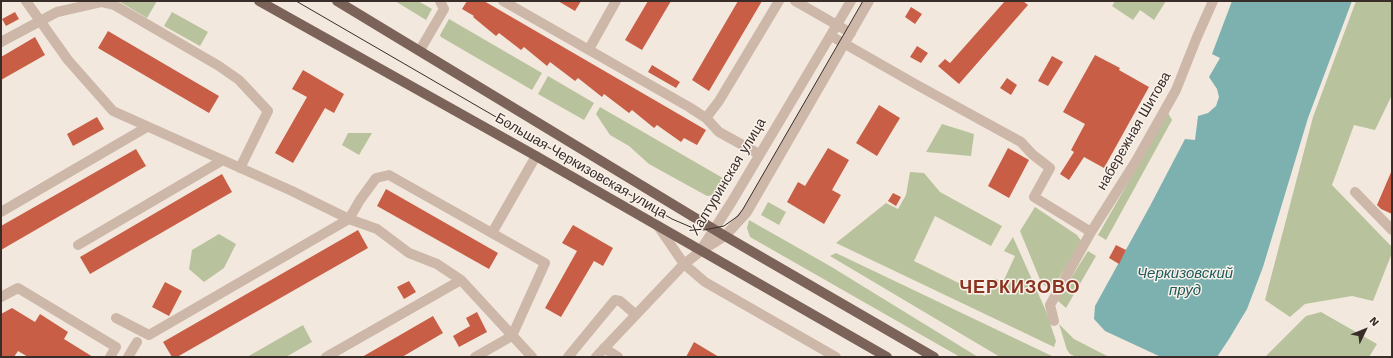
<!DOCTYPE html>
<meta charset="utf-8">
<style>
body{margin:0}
#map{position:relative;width:1393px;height:358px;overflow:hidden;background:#f3e8dd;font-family:"Work Sans",sans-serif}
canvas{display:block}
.frame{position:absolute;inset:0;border:2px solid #392d29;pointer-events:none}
.north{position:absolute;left:1345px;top:310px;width:40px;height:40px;-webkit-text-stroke:3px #faf2ea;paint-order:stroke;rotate:47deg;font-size:11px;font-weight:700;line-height:16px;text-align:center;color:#392d29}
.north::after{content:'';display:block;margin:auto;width:14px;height:18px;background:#392d29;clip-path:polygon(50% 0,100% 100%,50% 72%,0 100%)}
</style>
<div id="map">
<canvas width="1393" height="358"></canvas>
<div class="frame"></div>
<div class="north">N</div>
</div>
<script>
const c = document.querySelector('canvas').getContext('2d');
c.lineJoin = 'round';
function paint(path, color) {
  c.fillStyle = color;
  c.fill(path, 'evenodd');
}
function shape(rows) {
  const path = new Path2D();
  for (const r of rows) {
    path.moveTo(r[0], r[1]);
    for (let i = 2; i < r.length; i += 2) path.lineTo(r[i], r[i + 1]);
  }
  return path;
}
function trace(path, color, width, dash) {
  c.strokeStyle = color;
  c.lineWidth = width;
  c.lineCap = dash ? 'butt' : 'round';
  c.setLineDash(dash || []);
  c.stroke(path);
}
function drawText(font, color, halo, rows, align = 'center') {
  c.font = font + ' "Work Sans",sans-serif';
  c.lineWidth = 3;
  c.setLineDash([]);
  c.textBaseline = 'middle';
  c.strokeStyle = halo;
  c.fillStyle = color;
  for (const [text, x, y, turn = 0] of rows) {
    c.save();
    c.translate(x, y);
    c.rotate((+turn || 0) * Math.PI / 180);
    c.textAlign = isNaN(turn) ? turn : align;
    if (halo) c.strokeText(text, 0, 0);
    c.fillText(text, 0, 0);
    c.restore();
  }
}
paint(shape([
 [120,1,157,1,147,18,120,2],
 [395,1,418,1,432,9,426,20],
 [1115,1,1166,1,1154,20,1140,10,1133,20,1112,6],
 [1356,1,1392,1,1392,95,1375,130,1354,125,1332,185,1392,247,1392,253,1373,301,1352,296,1305,304,1290,317,1265,300,1313,117],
 [172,12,208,32,200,46,164,26],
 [449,19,542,73,532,90,441,37,440,35],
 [548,76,594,103,584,120,538,94],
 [600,107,728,181,714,195,707,196,649,164,629,146,610,135,596,114],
 [1168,113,1172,120,1106,240,1098,235],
 [942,124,974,134,971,156,926,152],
 [348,133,372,133,359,155,342,145],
 [910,172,924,173,940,192,1002,226,991,246,935,216,914,261,985,296,994,278,1003,282,1015,256,1004,251,1013,237,1046,311,1056,341,1054,347,836,243,886,203,898,209,906,195],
 [768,202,786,212,779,225,761,215],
 [1035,207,1077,235,1082,242,1055,284,1049,286,1045,286,1041,282,1020,231],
 [749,220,830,266,978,357,960,357,750,237,747,228],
 [219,234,236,244,224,268,204,282,189,269,192,250],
 [1088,251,1096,256,1066,308,1057,300],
 [836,253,1054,357,1000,357,830,256],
 [1321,312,1377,344,1369,357,1265,357,1306,316],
 [1059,324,1074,339,1109,357,1076,357,1070,354,1067,350],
 [303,325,312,342,286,357,247,357]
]), '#b8c39d');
paint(shape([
 [1232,1,1352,1,1308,118,1263,267,1247,309,1229,339,1217,357,1161,357,1105,331,1094,319,1095,306,1150,206,1185,139,1195,140,1198,116,1208,113,1216,106,1219,97,1217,89,1209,77,1220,58,1212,54]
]), '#7cb1b0');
paint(shape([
 [467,1,484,1,706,130,697,145,684,138,681,142,657,125,654,128,632,110,629,113,604,94,602,97,578,78,575,81,550,62,547,66,524,47,521,50,499,33,496,36,473,17,474,16,462,9],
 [558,1,581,1,575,11],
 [648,1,671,1,642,50,625,40],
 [738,1,762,1,709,91,692,80],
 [1005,1,1023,1,1028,5,959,84,938,66,945,59,950,63],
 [911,7,922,14,915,24,905,17],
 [15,12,19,19,6,26,2,19],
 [108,31,219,96,209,113,98,48],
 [35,37,45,55,1,80,1,57],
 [917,46,928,53,921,63,910,57],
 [1095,55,1120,68,1119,70,1149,87,1104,168,1084,157,1069,180,1060,174,1074,152,1071,150,1085,124,1063,112],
 [1052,56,1063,62,1048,86,1038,81],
 [652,65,680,82,676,88,648,72],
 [303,70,344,94,334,113,325,108,293,163,275,153,307,97,292,89],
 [1007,78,1017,85,1011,95,1000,88],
 [879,105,900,118,877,156,856,143],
 [97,117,104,129,73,146,67,134],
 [828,148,849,160,832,190,841,195,824,224,787,202,798,182,805,186],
 [1008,148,1029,160,1009,198,988,186],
 [136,149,146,166,1,250,1,226],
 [1392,170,1392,214,1381,209,1377,205],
 [222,174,232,192,90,274,80,257],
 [386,189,498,253,489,269,377,206],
 [893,193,901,197,896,206,888,201],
 [573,225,613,248,603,266,594,261,561,317,545,308,577,251,562,243],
 [358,230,368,248,177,357,172,357,163,342],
 [1116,245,1126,250,1119,264,1109,258],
 [409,281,416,292,404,299,397,287],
 [165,282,182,291,169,316,152,307],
 [12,308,35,322,40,314,68,332,64,339,93,357,28,357,18,351,14,357,1,357,1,314],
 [477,312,487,332,459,347,453,336,470,326,466,318],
 [433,316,443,333,402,357,362,357],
 [694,342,719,357,686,357]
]), '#c85e46');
trace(shape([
 [26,1,68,60,113,111,292,191,349,219,377,229,409,253,437,264,461,280,532,357],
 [503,1,689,107,706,118,719,132,759,154],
 [795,1,851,33],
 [831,36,917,85,1021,142,1032,154,1050,168,1034,197,1091,232],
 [1,42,57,12,101,2,114,5,219,66,239,80,268,111,240,168],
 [589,49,616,1],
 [420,50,444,9,440,1],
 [706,118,719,101,779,1],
 [1355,192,1392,230],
 [1,212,147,127],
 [658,226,684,264,705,282,836,357],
 [492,233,536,156],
 [78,245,223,160],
 [702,248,731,203,851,1],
 [1,297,18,288,116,347,110,357],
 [116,318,149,335,349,219,360,200,376,178,389,175,545,263,512,336,475,357],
 [1054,321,1050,305,1091,232,1136,161,1176,90,1197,37,1213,1],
 [604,348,618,357],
 [128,357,137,342],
 [326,357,461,280],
 [568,357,615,300,620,301,635,314],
 [596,357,684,264,701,251,725,236,747,212,869,1]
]), '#ccb7a9', 10);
trace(shape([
 [259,1,536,156,887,357],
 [337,1,725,236,934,357]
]), '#7b635a', 10);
trace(shape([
 [296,1,672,219,693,228,704,230,724,226,738,216,743,209,863,1]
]), '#392d29', 1);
drawText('14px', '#392d29', '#faf2ea', [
 ["набережная Шитова",1134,131,-60],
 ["Большая Черкизовская улица",581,166,30],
 ["Халтуринская улица",728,177,-59]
]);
drawText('italic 15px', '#1d5b5b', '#faf2ea', [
 ["Черкизовский",1185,274],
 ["пруд",1185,291]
]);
c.letterSpacing = '1px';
drawText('bold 18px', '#8a3320', '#faf2ea', [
 ["ЧЕРКИЗОВО",1020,288]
]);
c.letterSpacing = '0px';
</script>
